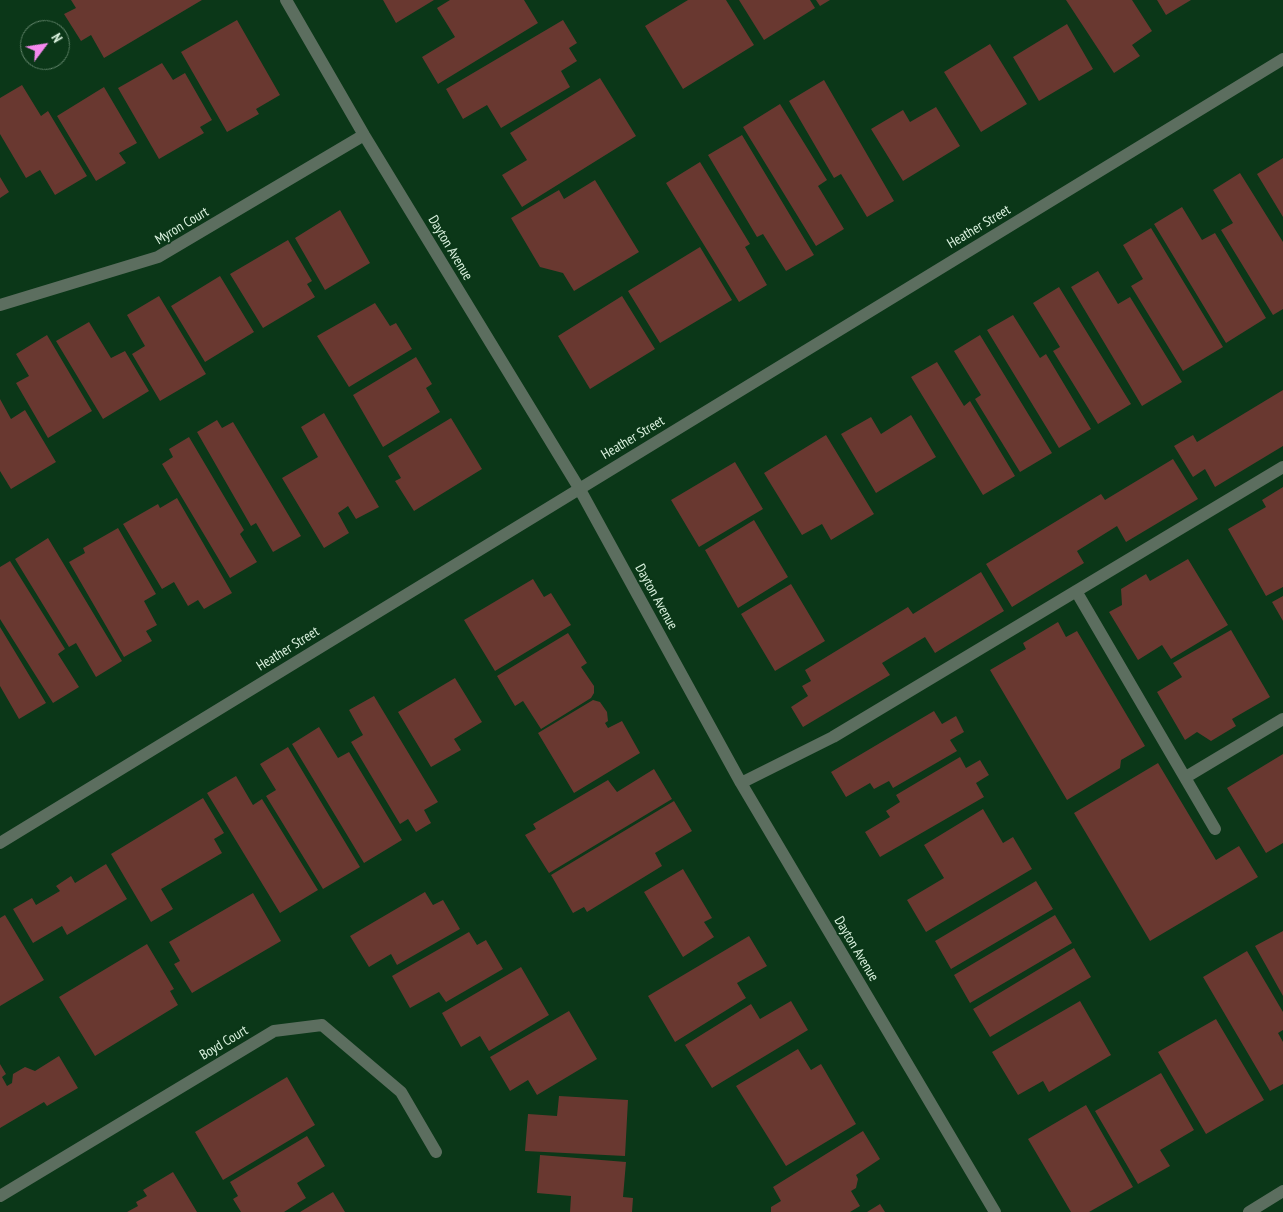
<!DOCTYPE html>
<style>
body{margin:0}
#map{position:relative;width:1283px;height:1212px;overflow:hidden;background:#0b3718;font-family:"PT Sans Narrow",sans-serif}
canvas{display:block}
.north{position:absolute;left:20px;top:20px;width:50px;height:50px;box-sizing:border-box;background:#0b3718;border:1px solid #5f8268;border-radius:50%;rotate:59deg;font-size:14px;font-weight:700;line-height:20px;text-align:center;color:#dcf3e0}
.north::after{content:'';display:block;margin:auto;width:18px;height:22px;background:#f589ee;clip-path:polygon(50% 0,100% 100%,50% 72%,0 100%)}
</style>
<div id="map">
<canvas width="1283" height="1212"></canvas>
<div class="north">N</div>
</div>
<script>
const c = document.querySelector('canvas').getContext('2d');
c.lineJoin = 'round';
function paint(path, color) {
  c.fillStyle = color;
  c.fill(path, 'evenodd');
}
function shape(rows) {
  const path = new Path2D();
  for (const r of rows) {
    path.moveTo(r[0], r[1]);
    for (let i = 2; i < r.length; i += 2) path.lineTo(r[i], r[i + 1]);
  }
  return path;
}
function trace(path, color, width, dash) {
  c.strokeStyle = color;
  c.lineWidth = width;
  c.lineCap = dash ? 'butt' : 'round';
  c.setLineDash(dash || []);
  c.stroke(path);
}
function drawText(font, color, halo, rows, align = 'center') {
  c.font = font + ' "PT Sans Narrow",sans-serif';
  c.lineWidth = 4;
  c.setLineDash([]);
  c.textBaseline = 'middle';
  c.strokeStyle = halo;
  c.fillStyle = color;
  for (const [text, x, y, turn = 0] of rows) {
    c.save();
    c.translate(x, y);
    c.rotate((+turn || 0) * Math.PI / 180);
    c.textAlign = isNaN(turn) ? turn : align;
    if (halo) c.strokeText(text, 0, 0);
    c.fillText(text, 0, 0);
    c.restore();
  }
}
paint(shape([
 [71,0,202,0,104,58,91,35,81,41,64,14,76,8],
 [383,0,434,0,396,23],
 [450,0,524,0,538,23,438,84,422,57,455,37,437,8],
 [688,0,726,0,754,45,683,89,645,26],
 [739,0,810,0,815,8,764,40],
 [816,0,830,0,820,6],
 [1066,0,1132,0,1152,31,1132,45,1140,56,1114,73],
 [1157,0,1191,0,1166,15],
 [237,20,280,95,256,109,259,114,227,132,181,52],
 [563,20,577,43,569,48,577,61,561,71,570,87,501,128,487,105,463,119,446,89],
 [1067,24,1093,69,1039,101,1013,57],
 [990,44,1027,104,981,132,944,72],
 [162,63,173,80,185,73,212,120,200,127,204,133,159,159,118,88],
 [600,78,636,136,522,207,502,175,527,160,510,133],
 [824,80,894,201,867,217,841,174,834,178,789,101],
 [22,85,41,116,48,111,87,176,55,195,40,170,26,178,0,134,0,98],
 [104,87,137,143,119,153,126,163,96,181,57,116],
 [780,104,827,180,818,186,844,229,816,246,743,127],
 [936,107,960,146,903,181,871,129,903,110,910,122],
 [742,135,814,255,786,271,763,234,757,237,708,155],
 [1283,158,1283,217,1257,174],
 [700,162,750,244,745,247,767,285,739,302,666,183],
 [1240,173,1283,242,1283,309,1273,315,1221,230,1233,223,1213,190],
 [0,177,9,192,0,198],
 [595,180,639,252,574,291,563,273,540,267,511,218,559,190,564,199],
 [1182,207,1202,240,1215,233,1266,318,1226,343,1154,224],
 [340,210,370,263,325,290,295,238],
 [1151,228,1223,347,1183,371,1131,286,1143,279,1123,245],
 [288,240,312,281,307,284,315,297,263,328,230,274],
 [700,247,732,300,660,343,628,291],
 [1098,271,1118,304,1130,297,1182,382,1142,406,1071,287],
 [220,276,254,332,205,362,171,306],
 [1059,287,1131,404,1098,424,1053,351,1060,347,1033,303],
 [159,296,206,374,160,401,132,354,145,346,127,315],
 [622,296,655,349,590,389,558,336],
 [375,303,390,326,396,323,412,349,349,387,317,336],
 [1013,315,1040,358,1046,354,1091,429,1059,448,987,330],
 [89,322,111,358,125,351,149,391,103,419,56,341],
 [47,335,92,411,48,438,16,383,29,376,16,354],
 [980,335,1052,453,1020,472,975,399,981,395,954,351],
 [416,357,432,384,426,388,440,412,383,447,353,395],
 [937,362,964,406,970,401,1015,476,983,495,911,377],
 [1283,390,1283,446,1215,487,1205,469,1193,477,1174,446,1193,435,1197,442],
 [0,399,11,419,25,410,56,462,11,489,0,471],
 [324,413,379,507,356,519,348,506,338,513,349,533,324,548,282,478,318,457,301,427],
 [911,415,936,457,876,493,841,434,871,417,881,434],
 [451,418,482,469,414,511,395,481,401,478,388,456],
 [217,420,222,428,233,422,301,536,273,552,256,523,251,526,197,432],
 [826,435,874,514,831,540,822,524,802,535,764,473],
 [189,437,244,530,240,534,257,562,230,578,162,464,173,457,169,449],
 [1173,459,1198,499,1126,542,1117,526,1077,551,1084,563,1012,607,986,564,1101,494,1105,500],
 [735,462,763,509,699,547,671,500],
 [1283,487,1283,587,1266,596,1228,529,1266,507,1262,500],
 [177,498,232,593,204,609,198,600,188,606,174,582,162,589,123,524,158,504,160,508],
 [754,520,788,577,738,608,705,550],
 [118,528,156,594,144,601,157,625,146,631,152,641,124,657,69,562,85,553,83,548],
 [48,538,122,661,96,677,76,643,69,647,15,559],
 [1188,559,1228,625,1171,659,1162,645,1138,660,1109,612,1122,605,1121,589,1146,574,1150,581],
 [10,561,65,649,58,654,79,687,53,703,0,619,0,567],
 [981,572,1004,611,935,653,925,637,882,663,890,675,803,727,791,707,808,696,802,686,811,681,805,670,908,607,913,614],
 [533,579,544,597,551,593,571,625,495,671,464,620],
 [791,584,825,641,775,671,741,614],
 [1283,596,1283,621,1272,602],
 [1058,622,1066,637,1077,631,1145,746,1121,760,1120,768,1067,800,990,670,1026,649,1023,643],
 [0,627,46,703,19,719,0,686],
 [1231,630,1270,697,1232,719,1236,726,1211,741,1197,732,1185,740,1157,692,1182,677,1173,663],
 [568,633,587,663,581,667,594,686,594,693,591,698,541,729,523,701,515,706,497,676],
 [455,678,482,722,454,739,461,750,431,767,398,712],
 [374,696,438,802,424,810,431,823,416,832,408,819,400,824,351,742,363,735,349,710],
 [593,700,600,702,607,712,608,721,605,723,608,728,622,721,640,753,574,793,538,733],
 [934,711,942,724,956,716,964,732,950,740,957,751,893,788,889,781,874,789,870,783,846,797,831,772],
 [319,727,338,758,349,752,402,840,364,863,292,744],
 [288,747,360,867,323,889,266,796,276,790,260,764],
 [1283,754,1283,843,1266,853,1227,788],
 [960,757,966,768,980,760,989,775,976,783,984,797,880,857,865,832,890,817,886,811,900,802,896,795],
 [1158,763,1216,860,1239,846,1258,877,1150,941,1074,813],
 [654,769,672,799,549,873,525,835,536,829,533,824,608,780,617,792],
 [236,776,253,805,262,799,318,890,280,913,207,793],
 [203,798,224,833,214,839,222,853,161,889,173,909,151,922,111,854],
 [674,801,692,831,655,853,662,866,587,912,584,907,573,913,551,875],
 [983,809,1003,843,1013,837,1032,869,926,932,907,900,944,878,924,845],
 [106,864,127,899,67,935,62,926,33,943,13,909,32,898,36,905,60,891,56,886,71,876,75,883],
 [683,869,712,918,704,922,714,937,683,957,644,892],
 [1036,881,1053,909,951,969,935,941],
 [425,892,433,905,443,900,460,929,397,965,391,954,369,967,350,936],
 [253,893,281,941,192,993,174,964,180,961,169,942],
 [5,915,44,980,0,1006,0,918],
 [1055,915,1072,943,970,1003,954,975],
 [1283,931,1283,996,1255,946],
 [469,932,477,945,486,940,503,969,446,1002,439,992,410,1008,392,976],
 [749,936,767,966,737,983,746,998,675,1042,648,996],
 [147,944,174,989,170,991,178,1005,95,1056,59,997],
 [1074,948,1091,977,990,1037,973,1009],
 [1247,951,1283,1012,1283,1030,1278,1033,1283,1042,1283,1084,1270,1091,1203,977],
 [521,967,549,1015,489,1051,480,1036,461,1047,442,1013],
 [791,1001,808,1030,712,1088,685,1045,751,1004,760,1019],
 [1080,1001,1111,1055,1049,1092,1043,1081,1018,1095,992,1052],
 [569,1011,597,1059,537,1095,528,1080,510,1091,490,1057],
 [1216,1019,1264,1100,1206,1134,1158,1052],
 [798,1049,811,1070,821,1064,856,1124,786,1166,736,1086],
 [59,1056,78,1088,47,1106,44,1102,0,1128,0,1064,6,1074,2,1077,7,1086,12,1083,13,1074,25,1067,35,1071],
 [1161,1073,1194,1130,1160,1150,1170,1166,1138,1184,1095,1111],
 [287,1077,315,1125,223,1180,195,1132],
 [559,1096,628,1100,625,1156,525,1151,528,1114,557,1116],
 [1086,1105,1133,1187,1089,1212,1071,1212,1028,1139],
 [863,1131,880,1159,856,1175,858,1179,856,1188,851,1191,860,1206,850,1212,771,1212,771,1207,781,1201,773,1187],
 [307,1136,325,1166,297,1183,306,1198,284,1212,241,1212,233,1199,238,1196,230,1182],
 [540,1155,626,1162,623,1197,633,1198,632,1212,570,1212,571,1196,537,1193],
 [173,1172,197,1212,127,1212,138,1206,136,1202,147,1196,143,1190],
 [333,1192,345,1212,300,1212],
 [880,1204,885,1212,867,1212]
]), '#693830');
trace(shape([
 [286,0,364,135,579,488,741,783,995,1212],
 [0,305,158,257,364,135],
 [1076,591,1215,829],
 [1186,777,1283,719],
 [741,783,833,737,1283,467],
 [0,843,1283,59],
 [0,1196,274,1031,322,1025,401,1092,436,1152],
 [1249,1212,1283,1191]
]), '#5c6e5f', 12);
drawText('14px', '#dcf3e0', '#0b3718', [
 ["Myron Court",182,226,-31],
 ["Heather Street",979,227,-31],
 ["Dayton Avenue",450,248,59],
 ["Heather Street",633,438,-31],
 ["Dayton Avenue",656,597,61],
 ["Heather Street",288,649,-32],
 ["Dayton Avenue",856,949,59],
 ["Boyd Court",224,1043,-31]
]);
</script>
